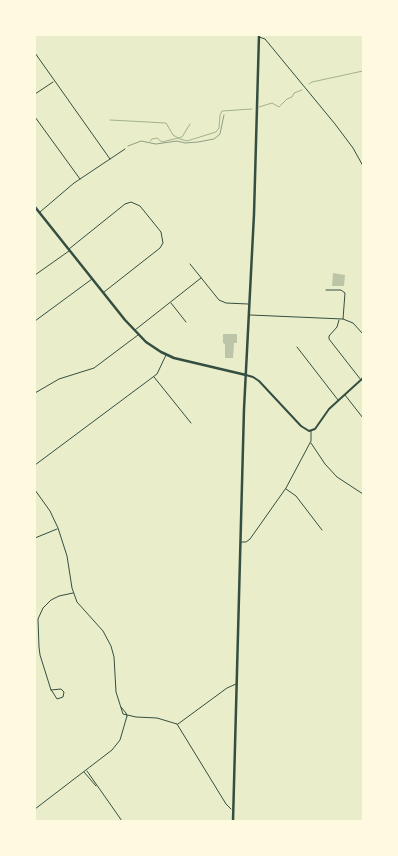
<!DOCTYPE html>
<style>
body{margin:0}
#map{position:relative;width:398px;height:856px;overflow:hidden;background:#e9edc9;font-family:"IBM Plex Sans",sans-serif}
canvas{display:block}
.frame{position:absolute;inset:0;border:36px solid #fefae0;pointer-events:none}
</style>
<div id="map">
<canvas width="398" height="856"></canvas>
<div class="frame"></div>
</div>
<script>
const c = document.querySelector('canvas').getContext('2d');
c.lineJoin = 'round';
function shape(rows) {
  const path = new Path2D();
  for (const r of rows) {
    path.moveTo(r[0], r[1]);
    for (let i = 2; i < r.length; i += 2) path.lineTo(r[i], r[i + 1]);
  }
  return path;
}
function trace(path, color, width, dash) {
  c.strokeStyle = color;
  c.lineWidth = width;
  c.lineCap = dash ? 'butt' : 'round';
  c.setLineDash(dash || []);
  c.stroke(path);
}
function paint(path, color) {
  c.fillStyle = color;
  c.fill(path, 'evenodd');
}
trace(shape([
 [309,84,312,82,363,71],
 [259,107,272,103,279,107,287,99,292,97,294,93,302,90],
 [110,120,166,123,173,135,180,139,187,141,216,132,219,128,220,115,222,111,252,109],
 [150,141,152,139,157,138,162,142,182,137,190,124]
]), '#a3b18a', 1);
paint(shape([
 [333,273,345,275,344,286,332,286],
 [223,334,237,334,237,343,234,343,233,358,225,358,225,344,223,343]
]), '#bcc5a7');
trace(shape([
 [128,146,141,141,156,144,177,141,185,143,198,142,214,139,220,134,224,115]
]), '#344e41', 0.5);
trace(shape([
 [259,37,265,39,335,124,353,148,363,166],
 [35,53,110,159],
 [35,94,53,82],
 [35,117,80,179],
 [40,212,74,183,125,149],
 [69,249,125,204,131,202,140,206,161,232,163,243,160,248,104,292],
 [190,264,219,300,226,303,248,304],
 [35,275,69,251],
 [326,290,341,290,345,293,343,319],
 [171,303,186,322],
 [250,315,343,319,353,323,363,334],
 [339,320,337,327,329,336,329,339,361,380],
 [35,321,92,279],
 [135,330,201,278],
 [297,347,338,400],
 [154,377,191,423],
 [35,393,59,379,94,368,138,335],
 [345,395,363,418],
 [311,443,325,464,337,477,363,494],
 [35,465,157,374,166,355],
 [286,489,296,496,322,530],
 [35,490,50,511,58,528,67,556,72,588,77,602,103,631,111,646,114,657,116,692,123,714,136,717,157,718,177,724],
 [35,538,57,529],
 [241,542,246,542,250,539,286,488,311,441,311,431],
 [51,690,61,689,64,692,63,697,57,699,52,691,51,690,40,655,39,647,38,619,43,608,51,600,59,596,73,593],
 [121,707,126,713,127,716],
 [177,724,226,804,231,809],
 [178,724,227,688,236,684],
 [87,771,122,821],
 [84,772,96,786],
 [35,809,112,750,120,740,127,716]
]), '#344e41', 1);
trace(shape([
 [246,375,253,377,259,381,301,426,309,431,315,429,329,409,363,378]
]), '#344e41', 2);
trace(shape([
 [35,207,125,320,146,342,161,352,174,358,246,375],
 [233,821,244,409,254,214,259,35]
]), '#344e41', 2.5);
</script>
